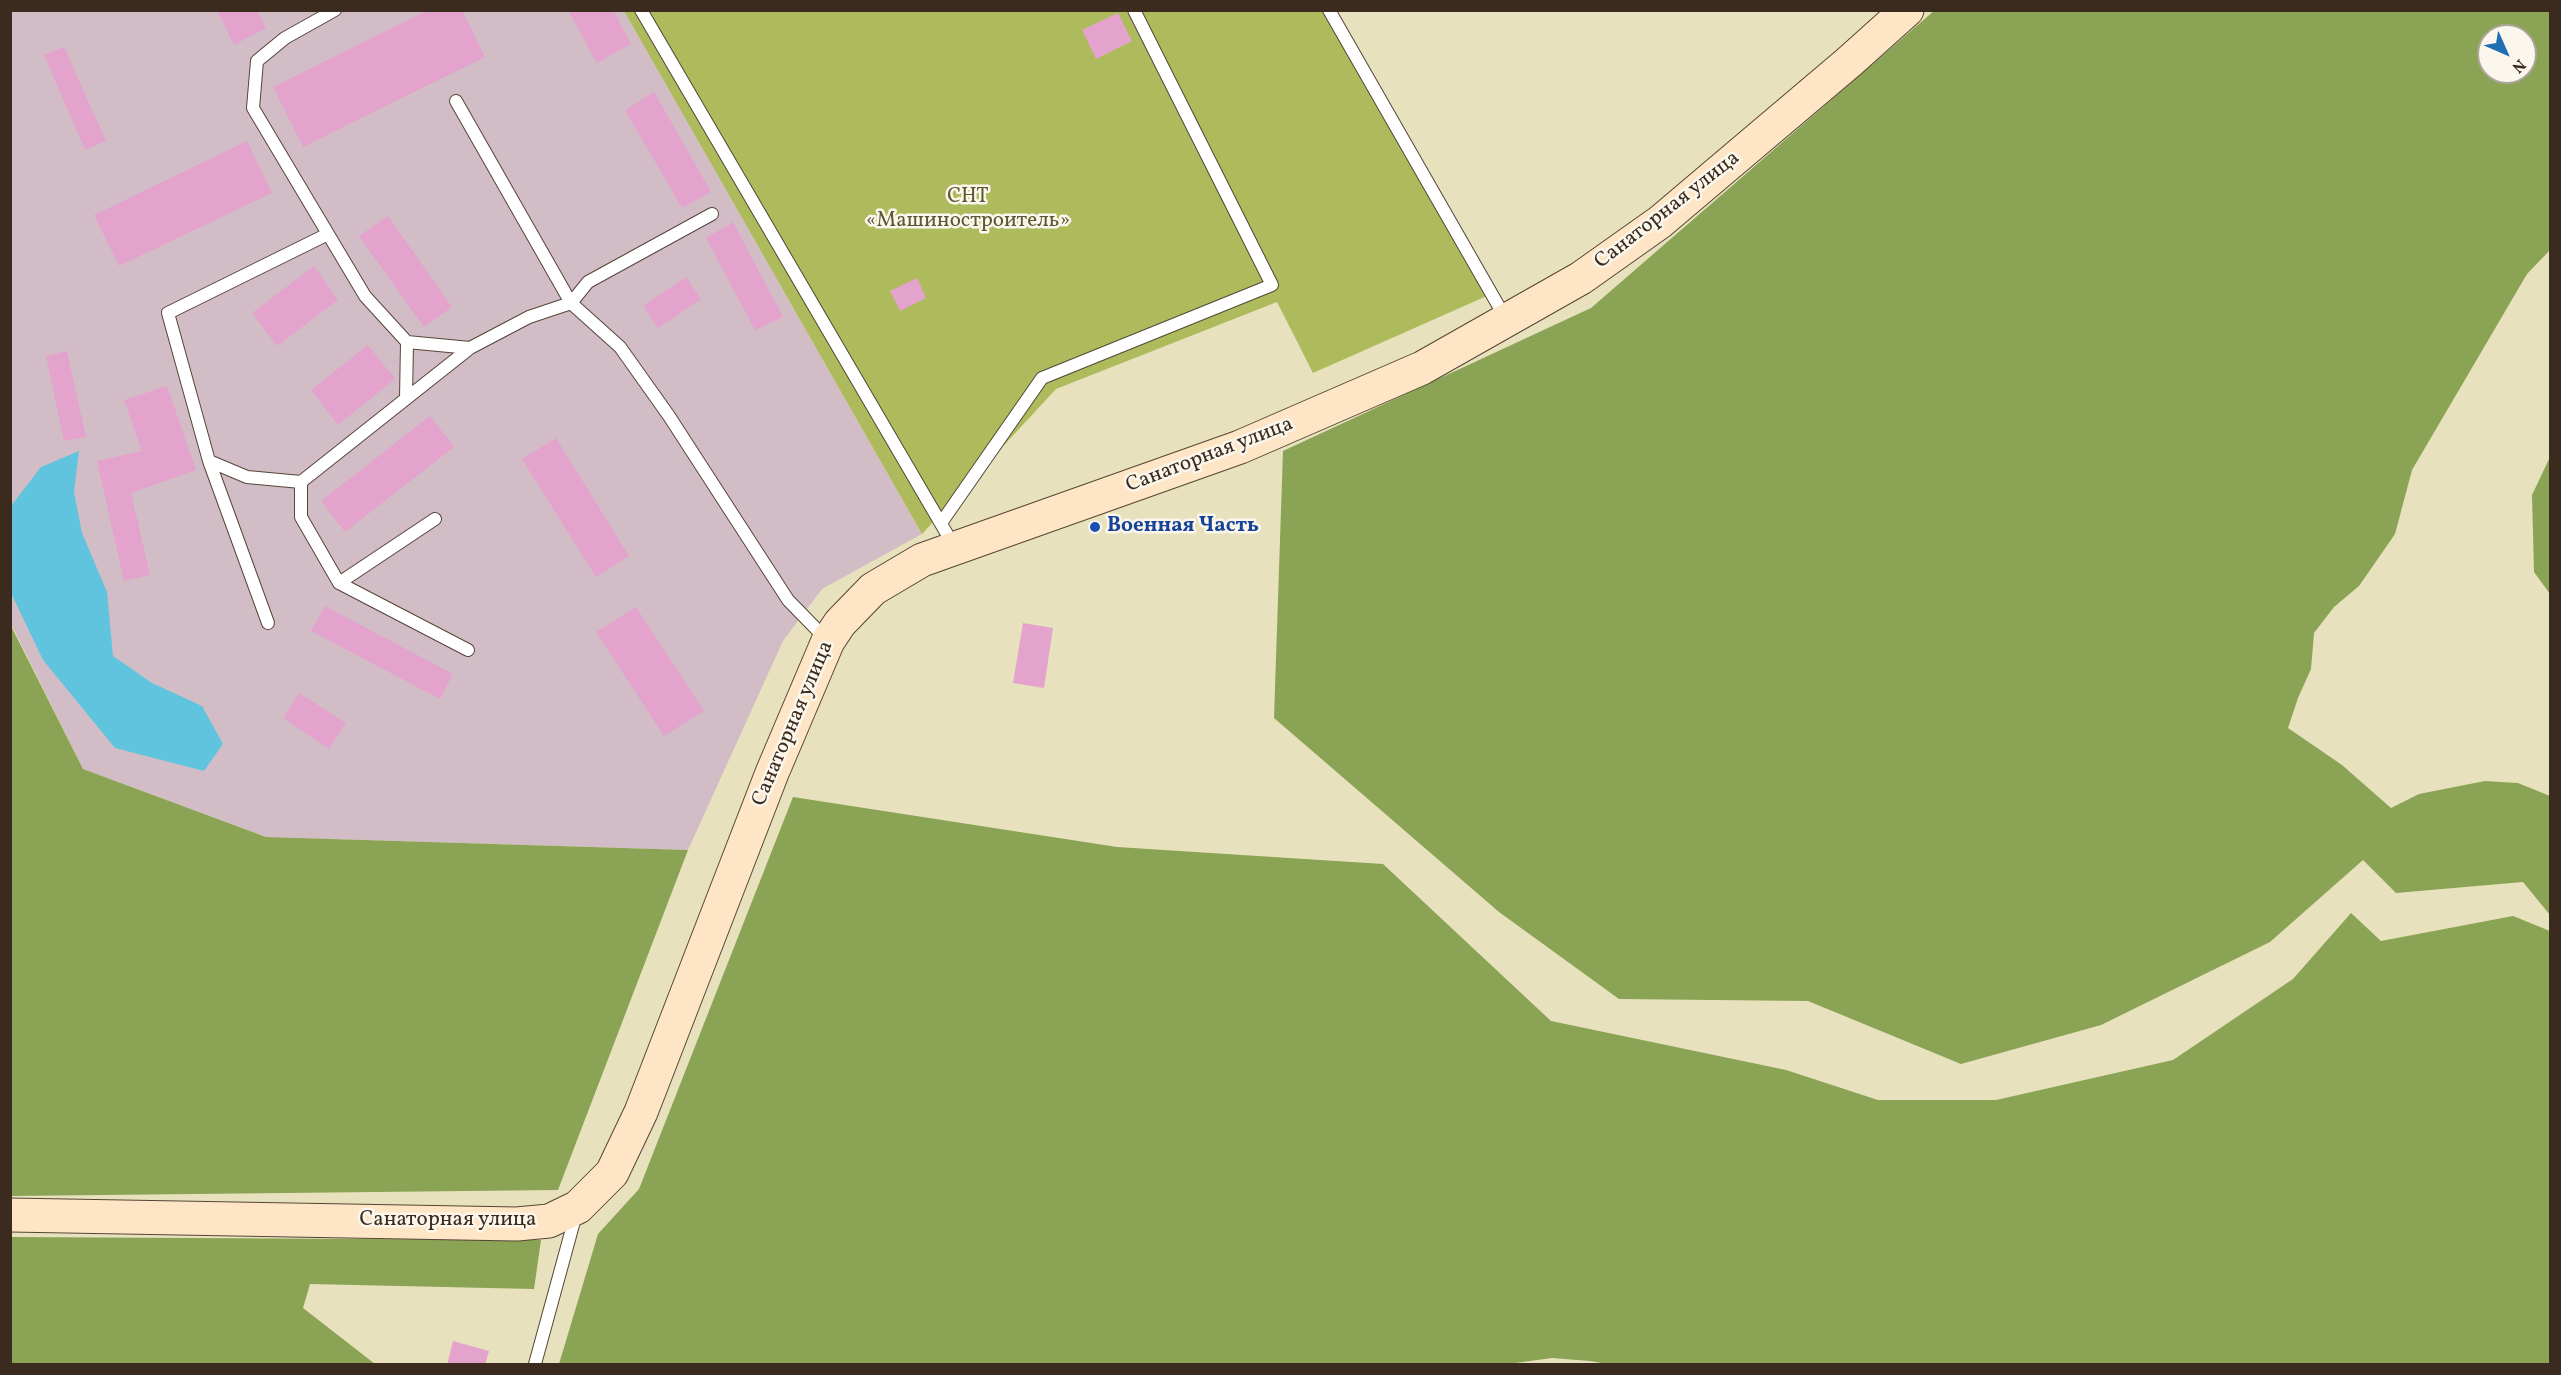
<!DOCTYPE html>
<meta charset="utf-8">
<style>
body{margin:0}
#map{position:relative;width:2561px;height:1375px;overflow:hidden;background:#e8e1bd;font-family:Vollkorn,serif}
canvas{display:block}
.frame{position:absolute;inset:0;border:12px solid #3b2a1e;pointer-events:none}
.north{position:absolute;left:2477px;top:24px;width:60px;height:60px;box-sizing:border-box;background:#fbf7ec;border:2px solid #aea59a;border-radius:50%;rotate:135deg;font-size:16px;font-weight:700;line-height:24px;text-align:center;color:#3b2a1e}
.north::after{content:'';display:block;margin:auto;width:21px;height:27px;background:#1f6fb2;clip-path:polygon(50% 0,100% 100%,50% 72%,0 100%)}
</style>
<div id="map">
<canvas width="2561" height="1375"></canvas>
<div class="frame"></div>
<div class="north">N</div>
</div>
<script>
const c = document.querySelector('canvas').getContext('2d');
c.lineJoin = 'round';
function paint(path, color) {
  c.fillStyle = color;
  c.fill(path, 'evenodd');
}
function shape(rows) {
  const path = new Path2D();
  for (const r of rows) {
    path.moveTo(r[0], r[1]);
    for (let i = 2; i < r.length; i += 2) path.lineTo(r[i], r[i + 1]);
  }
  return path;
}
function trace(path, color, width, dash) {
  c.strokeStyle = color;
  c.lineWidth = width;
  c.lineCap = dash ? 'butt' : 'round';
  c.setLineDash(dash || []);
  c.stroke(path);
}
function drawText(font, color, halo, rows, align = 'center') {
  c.font = font + ' Vollkorn,serif';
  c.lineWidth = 5;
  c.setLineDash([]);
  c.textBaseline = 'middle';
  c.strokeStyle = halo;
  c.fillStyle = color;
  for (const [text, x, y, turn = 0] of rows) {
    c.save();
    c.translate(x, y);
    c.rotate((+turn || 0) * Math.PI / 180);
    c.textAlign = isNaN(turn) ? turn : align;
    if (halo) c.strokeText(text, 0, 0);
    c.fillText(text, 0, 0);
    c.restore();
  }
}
paint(shape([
 [11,11,624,11,922,534,822,589,783,641,688,850,266,837,83,769,11,624]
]), '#d2bdc6');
paint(shape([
 [624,11,1328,11,1394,136,1489,295,1313,373,1277,302,1056,389,922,534]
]), '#aebb5d');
paint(shape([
 [1935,10,2550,11,2550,250,2527,274,2412,470,2395,534,2359,586,2334,607,2314,633,2311,669,2298,698,2288,728,2342,765,2391,808,2419,794,2485,781,2518,783,2550,796,2550,915,2523,882,2396,893,2363,860,2270,942,2101,1025,1961,1064,1808,1001,1619,999,1499,912,1274,718,1283,451,1591,308],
 [2489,36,2525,36,2525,72,2489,72],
 [2550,457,2550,594,2534,572,2532,495],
 [10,624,83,769,266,837,688,850,558,1190,11,1196],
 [793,797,1117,847,1383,864,1551,1021,1786,1070,1878,1100,1996,1100,2173,1060,2293,979,2351,913,2381,941,2513,916,2550,931,2550,1364,1608,1364,1590,1361,1552,1358,1508,1364,559,1364,598,1234,639,1189],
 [11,1237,541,1240,534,1289,310,1284,303,1308,375,1364,11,1364]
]), '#8aa354');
paint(shape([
 [79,451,74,492,82,533,107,592,113,656,152,683,202,706,223,744,204,771,115,748,43,660,11,593,11,506,41,467]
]), '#60c4de');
paint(shape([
 [217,10,257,10,266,28,234,45],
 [428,10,462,10,485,57,303,147,273,87],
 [568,10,613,10,631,44,597,63],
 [1118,13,1132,41,1096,59,1082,30],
 [64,47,106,141,85,150,44,55],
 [654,92,711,192,682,208,625,110],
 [247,141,272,193,119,266,94,215],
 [388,216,452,307,424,327,359,236],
 [733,222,783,317,755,330,706,238],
 [314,266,338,300,277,346,252,313],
 [686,277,701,299,658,328,643,306],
 [917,278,926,298,900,311,890,291],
 [368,345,395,379,338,425,311,390],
 [67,351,86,437,64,441,46,356],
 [167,386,196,470,131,493,150,575,124,581,97,461,142,451,124,400],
 [430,416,454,447,345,532,321,501],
 [556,438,629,556,596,577,522,459],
 [325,606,453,674,440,699,311,631],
 [636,607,704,711,664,736,596,632],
 [1023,623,1053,628,1044,688,1013,683],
 [299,693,346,723,329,749,283,718],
 [453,1341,489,1351,485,1365,447,1365]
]), '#e3a3cc');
const lane = shape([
 [335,10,285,38,257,61,253,108,365,296,407,342,470,348,529,317,571,303,588,282,712,214],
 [641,10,954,546],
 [1329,10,1506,319],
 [456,101,571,303,620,347,669,416,788,600,827,640],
 [406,399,407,342],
 [209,461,268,623],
 [301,482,247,477,209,461,168,313,328,234],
 [435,519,339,583,301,517,301,482,470,348],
 [941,523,1042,378,1272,285,1134,10],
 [339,583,468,650],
 [535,1364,576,1214]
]);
const secondary = shape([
 [10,1215,517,1224,549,1221,578,1207,612,1173,641,1112,772,773,828,641,840,623,873,589,922,560,1240,447,1422,368,1581,278,1660,222,1849,62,1907,10]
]);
trace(lane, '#554536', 14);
trace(secondary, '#554536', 35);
trace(lane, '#fff', 12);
trace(secondary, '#fee5c5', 33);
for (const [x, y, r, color] of [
 [1095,527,6,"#1a4fb4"]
]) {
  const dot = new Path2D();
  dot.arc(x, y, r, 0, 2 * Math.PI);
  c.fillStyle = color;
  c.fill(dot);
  trace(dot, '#fbf7ec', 2);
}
drawText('21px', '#5e5631', '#fbf7ec', [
 ["СНТ",968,198],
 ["«Машиностроитель»",968,222]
]);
drawText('21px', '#3b2a1e', '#fbf7ec', [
 ["Санаторная улица",1668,211,-38],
 ["Санаторная улица",1210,456,-21],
 ["Санаторная улица",794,724,-67],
 ["Санаторная улица",448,1221]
]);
drawText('bold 21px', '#164399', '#fbf7ec', [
 ["Военная Часть",1107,527]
], 'left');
</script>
